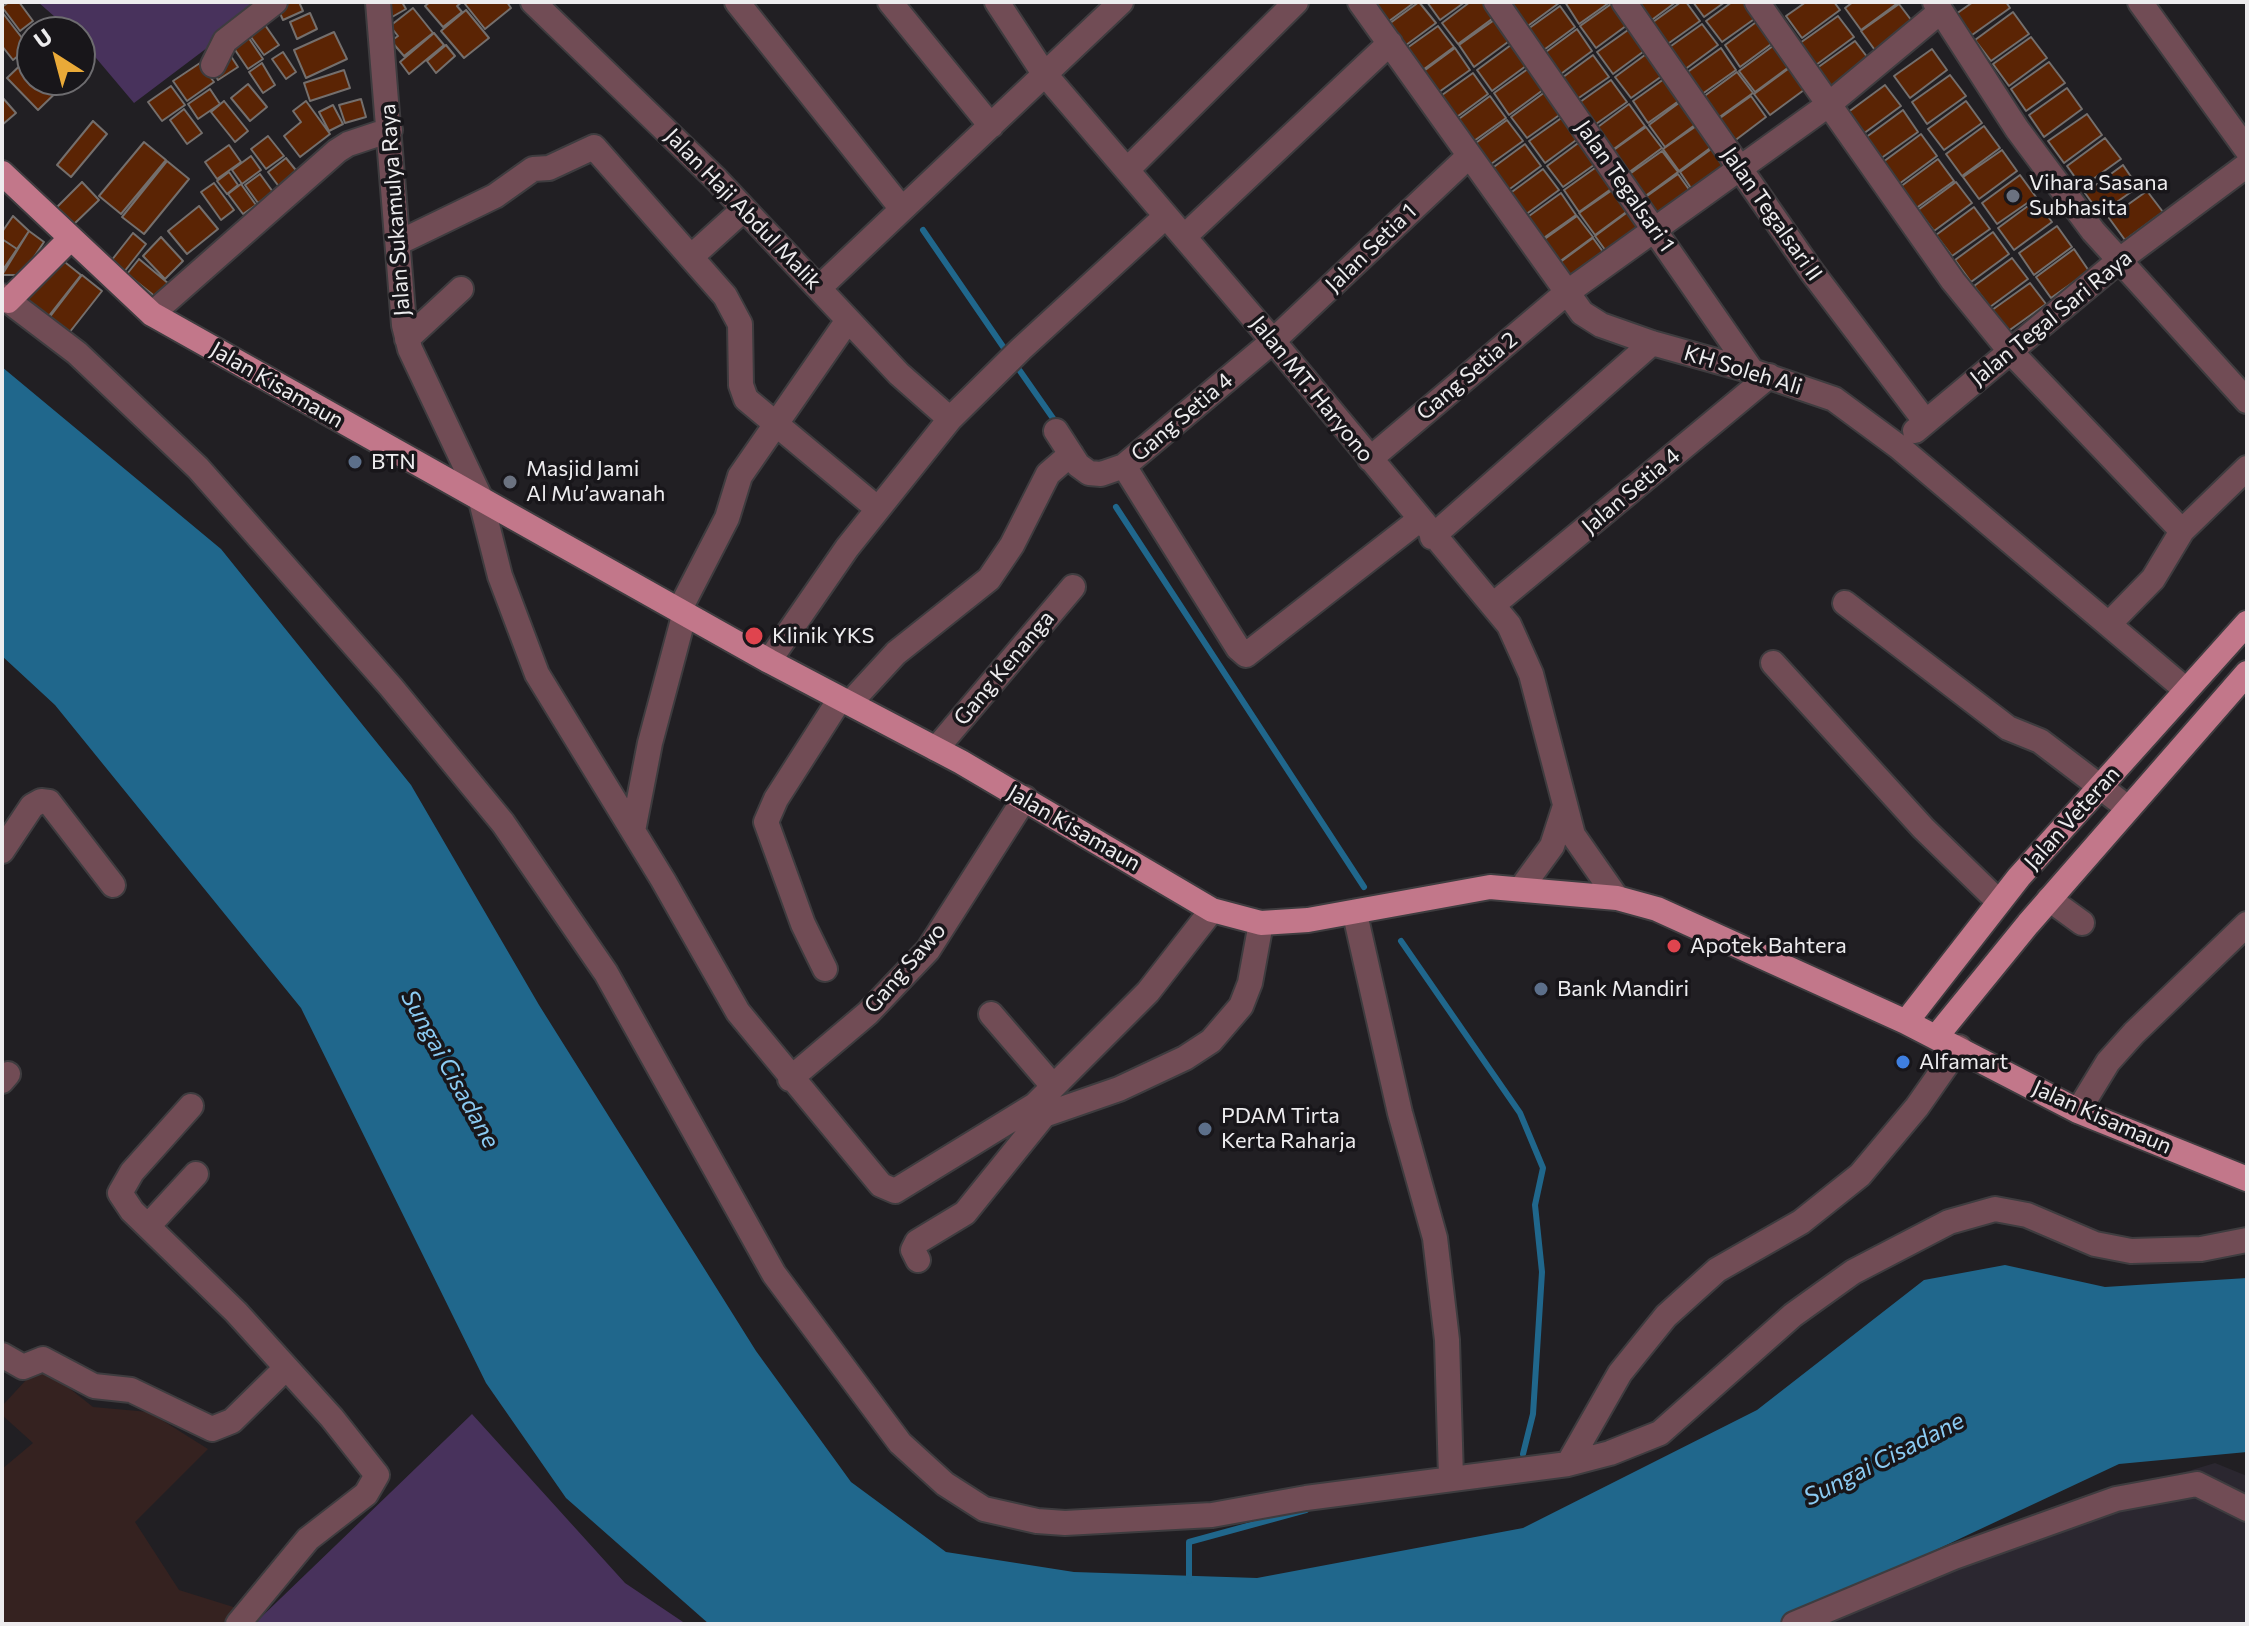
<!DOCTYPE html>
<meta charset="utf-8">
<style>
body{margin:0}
#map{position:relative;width:2249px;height:1626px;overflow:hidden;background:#211f23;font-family:Commissioner,sans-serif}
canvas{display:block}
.frame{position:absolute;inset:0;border:4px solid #edecee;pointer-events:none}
.north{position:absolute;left:16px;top:16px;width:80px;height:80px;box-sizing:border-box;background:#18161a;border:2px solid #6d6c6f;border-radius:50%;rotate:324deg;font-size:22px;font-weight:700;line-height:32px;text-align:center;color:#edecee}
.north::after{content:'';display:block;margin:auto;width:28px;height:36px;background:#eaaa38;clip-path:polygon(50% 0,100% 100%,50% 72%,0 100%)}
</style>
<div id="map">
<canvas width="2249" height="1626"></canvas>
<div class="frame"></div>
<div class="north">U</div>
</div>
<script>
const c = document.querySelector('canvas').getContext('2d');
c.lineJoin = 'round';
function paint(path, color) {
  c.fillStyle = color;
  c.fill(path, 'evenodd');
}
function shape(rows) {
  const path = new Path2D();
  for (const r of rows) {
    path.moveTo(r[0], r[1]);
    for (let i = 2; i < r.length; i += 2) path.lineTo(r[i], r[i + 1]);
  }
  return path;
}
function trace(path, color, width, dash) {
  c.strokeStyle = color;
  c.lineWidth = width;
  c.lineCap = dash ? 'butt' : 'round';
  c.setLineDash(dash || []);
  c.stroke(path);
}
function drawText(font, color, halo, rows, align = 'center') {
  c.font = font + ' Commissioner,sans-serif';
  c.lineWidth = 7;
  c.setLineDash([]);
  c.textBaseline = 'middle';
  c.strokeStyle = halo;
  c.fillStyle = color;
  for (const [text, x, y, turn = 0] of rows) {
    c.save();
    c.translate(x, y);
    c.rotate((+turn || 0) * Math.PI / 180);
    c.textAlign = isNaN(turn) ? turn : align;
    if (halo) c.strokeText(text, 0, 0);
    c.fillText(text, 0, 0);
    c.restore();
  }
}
paint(shape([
 [2215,1463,2247,1476,2247,1624,1812,1624,2095,1499]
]), '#2b2730');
paint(shape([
 [40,1365,93,1407,149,1412,208,1449,135,1522,179,1590,259,1615,254,1624,2,1624,2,1469,33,1443,2,1415,2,1406]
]), '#352220');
paint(shape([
 [38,2,249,2,252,14,134,103,80,39,80,32,72,32],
 [472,1414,625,1583,686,1624,254,1624]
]), '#48325c');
paint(shape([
 [2,367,221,549,411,785,539,1005,756,1351,851,1482,946,1552,1074,1572,1257,1578,1523,1528,1757,1410,1924,1280,2005,1265,2105,1287,2247,1278,2247,1452,2119,1464,1778,1624,709,1624,566,1498,486,1383,301,1008,55,705,2,656]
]), '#20678c');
trace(shape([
 [923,230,1004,348],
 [1020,371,1057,424],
 [1116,507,1364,887],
 [1401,941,1520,1113,1543,1168,1535,1205,1542,1272,1533,1414,1523,1454],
 [1189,1581,1189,1542,1306,1510]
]), '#20678c', 6);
const building = shape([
 [9,2,19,2,33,21,20,31,2,7,9,2],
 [275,2,299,2,303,11,283,20,275,2],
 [384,2,402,2,406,9,392,17,384,2],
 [430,2,462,2,457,6,462,12,443,27,425,6,430,2],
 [468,2,507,2,511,8,485,29,465,4,468,2],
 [1370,2,1415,2,1381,27,1370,2],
 [1419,2,1436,23,1398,51,1382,29,1419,2],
 [1427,2,1465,2,1440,20,1427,2],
 [1470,2,1485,2,1496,16,1458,44,1442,23,1470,2],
 [1515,2,1558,2,1559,3,1521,31,1505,9,1515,2],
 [1565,2,1610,2,1579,24,1565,2],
 [1614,2,1634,20,1596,48,1580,26,1614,2],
 [1631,2,1676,2,1645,25,1631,2],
 [1681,2,1686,2,1700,21,1662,48,1646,27,1681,2],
 [1693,2,1725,2,1704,17,1693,2],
 [1732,2,1751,2,1760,15,1722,42,1706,21,1732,2],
 [1806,2,1834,2,1840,10,1802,38,1786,16,1806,2],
 [1853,2,1899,2,1861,30,1845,8,1853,2],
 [1973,2,2006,2,2010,8,1972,35,1956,14,1973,2],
 [1899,4,1915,25,1877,53,1861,31,1899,4],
 [1560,6,1575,27,1537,55,1521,34,1560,6],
 [413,8,433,33,404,56,391,41,398,36,390,26,413,8],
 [466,10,489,38,464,58,441,31,466,10],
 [2,12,29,47,13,60,2,46,2,12],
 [2013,12,2029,34,1991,61,1975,40,2013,12],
 [310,13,317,29,297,39,290,22,310,13],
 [258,15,279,45,264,55,243,26,258,15],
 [1838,16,1854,37,1816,65,1800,43,1838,16],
 [1763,17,1778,39,1740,67,1725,45,1763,17],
 [1497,18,1512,39,1474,67,1459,45,1497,18],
 [1702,24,1718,45,1680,73,1664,51,1702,24],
 [1635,25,1651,46,1613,74,1597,52,1635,25],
 [1438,26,1454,47,1416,75,1400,53,1438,26],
 [1577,29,1592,51,1554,79,1539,57,1577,29],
 [244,31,263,59,248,69,229,41,244,31],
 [334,32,347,59,306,78,294,50,334,32],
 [434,33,444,45,409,74,400,62,434,33],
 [2031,37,2047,58,2009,86,1993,64,2031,37],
 [1855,41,1871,62,1833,90,1817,68,1855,41],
 [1515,42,1530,63,1492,91,1477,70,1515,42],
 [1777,43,1793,64,1755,92,1739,71,1777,43],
 [446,45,455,56,436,73,427,61,446,45],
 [225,47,238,67,218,80,206,59,225,47],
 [1455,48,1470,70,1432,97,1417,76,1455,48],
 [1721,48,1736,70,1698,97,1682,76,1721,48],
 [1653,49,1669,71,1631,98,1615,77,1653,49],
 [1932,49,1947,70,1910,98,1894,76,1932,49],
 [283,52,296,72,286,79,272,59,283,52],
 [32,54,32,80,69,80,38,110,7,78,32,54],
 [1593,55,1609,77,1570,104,1555,83,1593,55],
 [2049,62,2065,83,2026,111,2011,89,2049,62],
 [200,63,214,82,187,101,173,81,200,63],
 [262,63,275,85,263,93,249,72,262,63],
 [1532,66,1547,87,1509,115,1494,93,1532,66],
 [1792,66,1808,87,1770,115,1754,94,1792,66],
 [344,70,350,88,310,101,304,83,344,70],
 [1737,72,1753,93,1714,121,1699,100,1737,72],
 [1473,73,1488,94,1450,122,1435,100,1473,73],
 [1671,74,1687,95,1648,123,1633,101,1671,74],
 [1950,75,1966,96,1927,124,1912,102,1950,75],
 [1611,80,1627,102,1589,129,1573,107,1611,80],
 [248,84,267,107,250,121,231,98,248,84],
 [1885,85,1901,106,1863,134,1847,113,1885,85],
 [171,86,185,105,162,121,148,102,171,86],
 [2067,88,2082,109,2044,137,2029,115,2067,88],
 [210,89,220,104,198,119,188,104,210,89],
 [1549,89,1565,111,1527,138,1511,117,1549,89],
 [1490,96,1506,118,1467,146,1452,124,1490,96],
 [1751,96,1766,117,1729,145,1713,123,1751,96],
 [2,97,16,113,2,125,2,97],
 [1687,97,1703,119,1665,147,1649,125,1687,97],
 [361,99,366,117,345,123,339,105,361,99],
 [224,101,248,131,235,142,211,112,224,101],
 [306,101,330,134,300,157,284,136,301,122,293,111,306,101],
 [1966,101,1982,123,1944,150,1928,129,1966,101],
 [1629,104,1645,126,1607,154,1591,132,1629,104],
 [333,105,343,124,329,131,319,112,333,105],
 [184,109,202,133,187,144,170,120,184,109],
 [1903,110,1918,132,1880,159,1865,138,1903,110],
 [1567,114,1583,135,1545,163,1529,141,1567,114],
 [2087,114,2102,135,2064,163,2048,141,2087,114],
 [1507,120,1523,141,1484,169,1469,148,1507,120],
 [93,121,107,134,71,177,57,165,93,121],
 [1702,122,1717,143,1679,171,1663,149,1702,122],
 [1984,126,2000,148,1962,176,1946,154,1984,126],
 [1646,127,1662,148,1624,176,1608,154,1646,127],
 [1921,134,1937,156,1899,184,1883,162,1921,134],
 [268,136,284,156,266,169,251,149,268,136],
 [1585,138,1601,160,1563,187,1547,166,1585,138],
 [2105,138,2121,159,2082,187,2067,166,2105,138],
 [144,142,166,160,121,214,99,196,144,142],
 [1525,144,1541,166,1503,194,1487,172,1525,144],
 [1718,144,1733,166,1695,194,1680,172,1718,144],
 [229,145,241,162,217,179,205,162,229,145],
 [2002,150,2017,171,1979,199,1963,177,2002,150],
 [1662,151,1678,172,1640,200,1624,178,1662,151],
 [251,156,261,170,242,184,232,170,251,156],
 [286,158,299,174,280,188,268,172,286,158],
 [1938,159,1954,181,1915,209,1900,187,1938,159],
 [167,161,189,179,144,234,122,217,167,161],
 [1602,163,1618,184,1579,212,1564,190,1602,163],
 [2123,165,2138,187,2100,214,2085,193,2123,165],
 [1543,169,1559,190,1521,218,1505,197,1543,169],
 [229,172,238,185,227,194,217,181,229,172],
 [260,174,273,192,258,203,245,185,260,174],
 [1678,174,1693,195,1655,223,1640,201,1678,174],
 [2020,175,2036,197,1997,224,1982,203,2020,175],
 [82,182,99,200,73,225,56,208,82,182],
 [1956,182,1972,203,1934,231,1918,210,1956,182],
 [214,183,234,210,221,220,201,192,214,183],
 [241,184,256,205,243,214,228,194,241,184],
 [1618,186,1633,207,1595,235,1579,213,1618,186],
 [2147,191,2163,212,2125,240,2109,218,2147,191],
 [1561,193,1576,215,1538,242,1522,221,1561,193],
 [2036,200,2052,222,2014,250,1998,228,2036,200],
 [199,206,218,229,187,254,168,231,199,206],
 [1974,207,1990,229,1952,256,1936,235,1974,207],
 [1633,208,1649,230,1611,258,1595,236,1633,208],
 [13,216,29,231,17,249,2,239,2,232,13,216],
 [1577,216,1593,237,1555,265,1539,243,1577,216],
 [2057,226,2072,247,2034,275,2019,253,2057,226],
 [29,231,44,242,26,269,16,275,2,275,29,231],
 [1993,232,2009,254,1971,282,1955,260,1993,232],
 [133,233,146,244,124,272,111,261,133,233],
 [161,237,183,261,165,279,143,256,161,237],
 [1593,238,1609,260,1570,287,1555,266,1593,238],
 [2,239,17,249,2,271,2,239],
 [2074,249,2089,271,2051,298,2036,277,2074,249],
 [56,255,81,275,48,317,23,298,56,255],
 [2012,258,2028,279,1990,307,1974,286,2012,258],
 [139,259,169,284,157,298,127,274,139,259],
 [82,275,102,291,69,333,49,318,82,275],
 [2030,283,2046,304,2007,332,1992,310,2030,283]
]);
paint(building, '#5b2404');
trace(building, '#746f6d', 2);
const minor = shape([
 [378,2,404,325,410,349,480,497,500,576,537,674,663,880,738,1012,881,1185,895,1191,1035,1105,1148,992,1212,910],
 [533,2,716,179,899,374,950,419],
 [737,2,902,209],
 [890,2,991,126],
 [997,2,1043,72,1273,341,1509,625,1531,674,1573,835,1617,898],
 [1360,2,1582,313,1601,325,1652,343,1752,371,1834,399,1899,447,2186,690],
 [1496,2,1752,371],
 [1624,2,1812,272,1925,421],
 [1757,2,1953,281,2010,351,2182,531],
 [1935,2,2017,129,2093,231,2247,401],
 [2140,2,2247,150],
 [213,65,225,41,275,2],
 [1127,170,1296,2],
 [1185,236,1390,43],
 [400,242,495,196,533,169,549,168,594,147,725,296,740,324,741,385,746,399,878,509],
 [691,257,744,209],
 [819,288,1121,2],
 [2,296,77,353,198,468,391,687,503,823,606,973,774,1274,900,1443,945,1484,984,1509,1037,1521,1065,1523,1212,1515,1306,1498,1568,1464,1610,1453,1660,1433,1793,1315,1853,1272,1949,1222,1995,1209,2027,1215,2095,1244,2131,1251,2201,1249,2247,1240],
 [152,314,337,151,348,144,390,130],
 [407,339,461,289],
 [1056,431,1078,465,1089,473,1101,474,1124,466,1273,341,1469,156],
 [1915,431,2121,259,2247,165],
 [1370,459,1565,294,1828,105,1941,11],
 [1124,466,1238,648,1246,655,1419,520],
 [1432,537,1652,343],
 [1845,603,2008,728,2040,741,2128,808],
 [1493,605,1769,376],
 [680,609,727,518,740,476,848,320],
 [2109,624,2153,579,2182,531,2247,468],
 [769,661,847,548,950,419,1021,349,1166,216],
 [1773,663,1923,828,1999,902],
 [850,703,896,653,989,579,1012,545,1048,474,1071,454],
 [936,749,1073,587],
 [633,831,650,743,685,612],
 [2,851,32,806,41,801,49,802,113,885],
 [1522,887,1552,846,1564,809],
 [2049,899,2082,923],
 [1355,914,1400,1113,1435,1238,1447,1340,1451,1478],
 [825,969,803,924,766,822,776,799,840,699],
 [991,1014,1053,1086],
 [790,1079,868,1013,928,950,1025,798],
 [2,1081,8,1074],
 [1035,1105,1044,1115,1119,1089,1185,1058,1211,1041,1241,1006,1250,983,1261,923],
 [191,1106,132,1172,120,1193,132,1211,236,1312,332,1418,377,1475,366,1494,308,1539,238,1624],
 [2078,1111,2108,1062,2134,1033,2247,924],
 [149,1225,196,1174],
 [918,1260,913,1250,917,1242,965,1213,1044,1115],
 [2,1355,23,1367,43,1359,94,1386,131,1390,212,1429,232,1421,285,1369],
 [1568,1464,1620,1373,1666,1316,1717,1270,1801,1222,1860,1175,1917,1107,1959,1047],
 [1794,1624,1954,1557,2116,1499,2197,1484,2247,1509]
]);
const major = shape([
 [2,173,152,314,769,661,961,762,1212,910,1261,923,1308,920,1490,887,1617,898,1657,909,1906,1022,2078,1111,2247,1179],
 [8,301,70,239],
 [1906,1022,2019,877,2247,623],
 [1936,1037,2028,924,2247,673]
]);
trace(minor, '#3e3c3f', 28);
trace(major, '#3e3c3f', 28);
trace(minor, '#714c55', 24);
trace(major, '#c2778a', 24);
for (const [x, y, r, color] of [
 [2013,196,8,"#6b7280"],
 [355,462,8,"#5c6f8a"],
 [510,482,8,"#6b7280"],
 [754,636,10,"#e0444e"],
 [1674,946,8,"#e0444e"],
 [1541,989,8,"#5c6f8a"],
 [1903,1062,8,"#3f7fe0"],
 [1205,1129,8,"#5c6f8a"]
]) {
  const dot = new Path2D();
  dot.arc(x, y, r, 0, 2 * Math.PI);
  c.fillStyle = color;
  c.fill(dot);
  trace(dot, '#18161a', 3);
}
drawText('22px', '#edecee', '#18161a', [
 ["Vihara Sasana",2029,183],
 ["Subhasita",2029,208],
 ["BTN",371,462],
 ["Masjid Jami",526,469],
 ["Al Mu’awanah",526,494],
 ["Klinik YKS",772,636],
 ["Apotek Bahtera",1690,946],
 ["Bank Mandiri",1557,989],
 ["Alfamart",1919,1062],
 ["PDAM Tirta",1221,1116],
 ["Kerta Raharja",1221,1141]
], 'left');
drawText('22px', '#edecee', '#18161a', [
 ["Jalan Tegalsari 1",1625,186,55],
 ["Jalan Haji Abdul Malik",743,209,46],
 ["Jalan Sukamulya Raya",395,210,-94],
 ["Jalan Tegalsari II",1772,214,55],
 ["Jalan Setia 1",1371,248,-44],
 ["Jalan Tegal Sari Raya",2051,318,-39],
 ["KH Soleh Ali",1743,370,17],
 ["Gang Setia 2",1467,376,-40],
 ["Jalan Kisamaun",277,385,30],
 ["Jalan MT. Haryono",1312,389,51],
 ["Gang Setia 4",1182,417,-40],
 ["Jalan Setia 4",1631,491,-40],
 ["Gang Kenanga",1004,668,-50],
 ["Jalan Veteran",2072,818,-48],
 ["Jalan Kisamaun",1074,828,30],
 ["Gang Sawo",905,968,-49],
 ["Jalan Kisamaun",2102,1117,24]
]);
drawText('italic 24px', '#8bcbf3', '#18161a', [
 ["Sungai Cisadane",450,1069,61],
 ["Sungai Cisadane",1884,1459,-27]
]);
</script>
